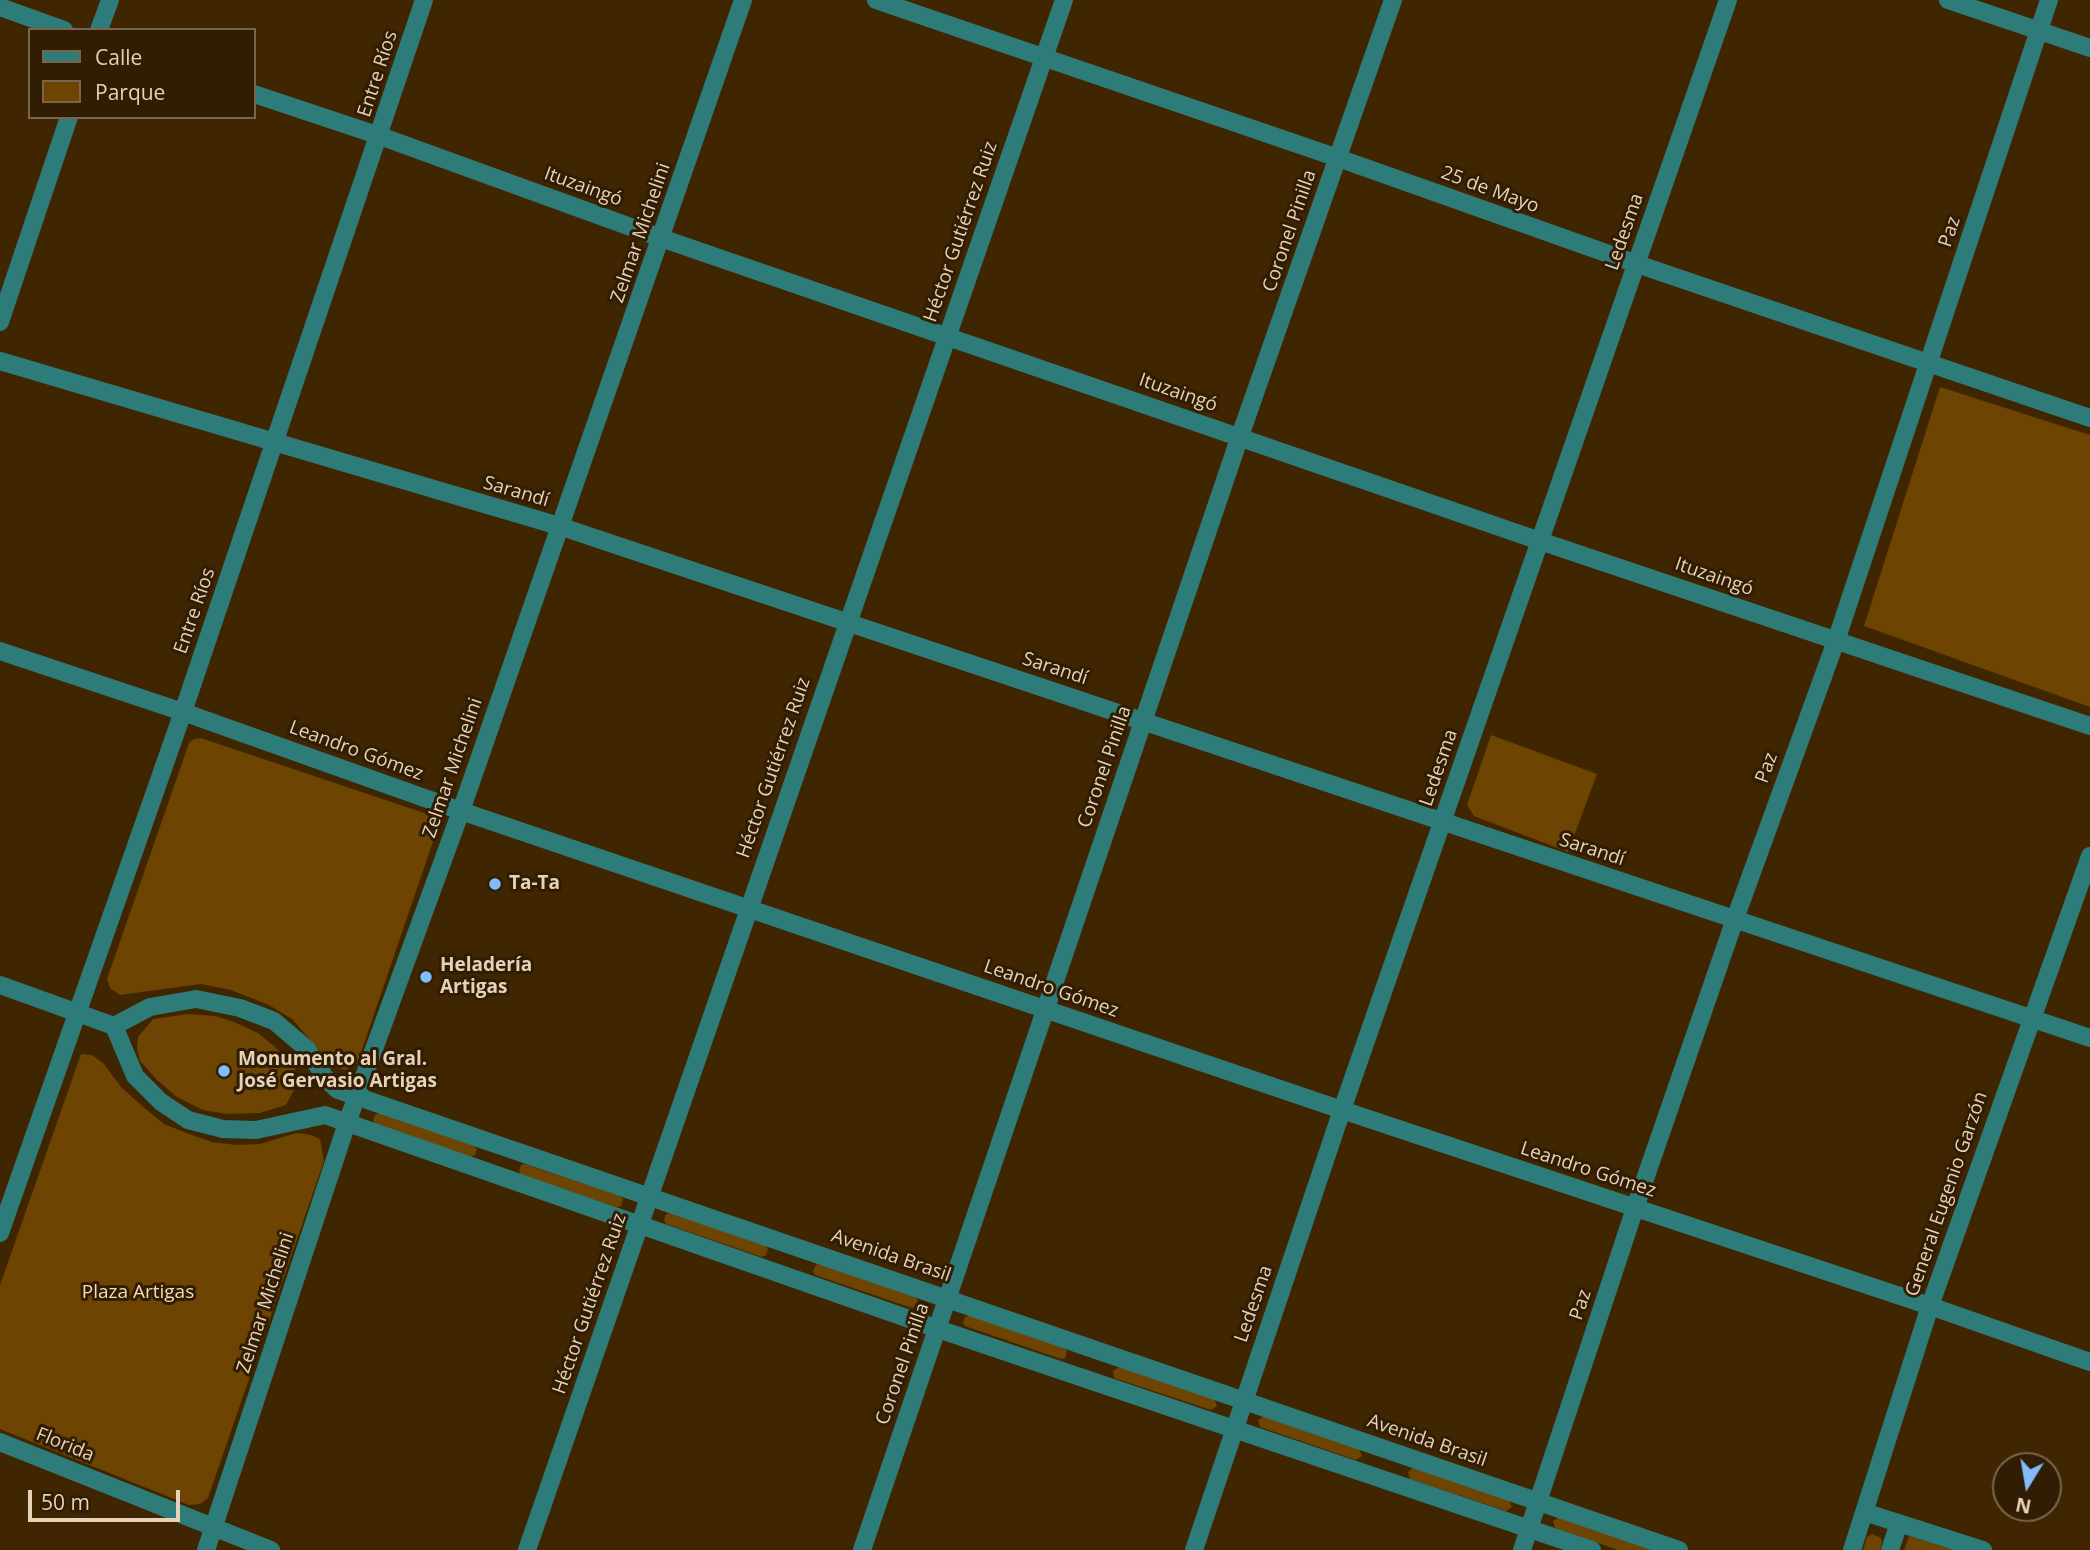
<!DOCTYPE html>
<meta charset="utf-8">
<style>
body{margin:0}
#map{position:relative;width:2090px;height:1550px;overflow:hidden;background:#3f2500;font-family:"Open Sans",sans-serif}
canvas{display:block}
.legend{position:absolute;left:28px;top:28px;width:228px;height:91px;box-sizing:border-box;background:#301d04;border:2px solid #79654c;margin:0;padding:9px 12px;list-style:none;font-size:21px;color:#e6d1b9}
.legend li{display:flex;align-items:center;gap:14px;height:35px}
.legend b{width:35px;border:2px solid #79654c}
.north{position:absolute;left:1992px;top:1452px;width:70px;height:70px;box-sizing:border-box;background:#301d04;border:2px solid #79654c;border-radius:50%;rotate:191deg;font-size:19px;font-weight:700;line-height:28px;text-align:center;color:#e6d1b9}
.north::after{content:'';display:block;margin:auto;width:24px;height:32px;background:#82bcfa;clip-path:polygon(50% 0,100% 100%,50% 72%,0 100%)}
.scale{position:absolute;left:28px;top:1490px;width:152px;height:32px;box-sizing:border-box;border:4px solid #e6d1b9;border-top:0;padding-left:9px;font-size:21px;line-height:24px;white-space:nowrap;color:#e6d1b9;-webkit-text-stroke:5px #301d04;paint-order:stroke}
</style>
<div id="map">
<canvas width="2090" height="1550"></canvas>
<ul class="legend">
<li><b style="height:9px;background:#2e7c79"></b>Calle</li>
<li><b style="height:19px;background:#6d4402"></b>Parque</li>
</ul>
<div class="north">N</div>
<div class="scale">50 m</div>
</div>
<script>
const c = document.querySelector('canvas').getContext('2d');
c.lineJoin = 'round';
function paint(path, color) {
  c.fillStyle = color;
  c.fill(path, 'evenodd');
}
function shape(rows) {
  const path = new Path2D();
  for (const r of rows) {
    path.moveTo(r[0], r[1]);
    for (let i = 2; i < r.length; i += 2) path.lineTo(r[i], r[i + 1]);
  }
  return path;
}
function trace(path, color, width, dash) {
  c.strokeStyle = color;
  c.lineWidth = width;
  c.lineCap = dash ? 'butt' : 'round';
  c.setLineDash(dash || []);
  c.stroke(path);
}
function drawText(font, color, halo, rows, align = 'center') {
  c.font = font + ' "Open Sans",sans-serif';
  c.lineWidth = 6;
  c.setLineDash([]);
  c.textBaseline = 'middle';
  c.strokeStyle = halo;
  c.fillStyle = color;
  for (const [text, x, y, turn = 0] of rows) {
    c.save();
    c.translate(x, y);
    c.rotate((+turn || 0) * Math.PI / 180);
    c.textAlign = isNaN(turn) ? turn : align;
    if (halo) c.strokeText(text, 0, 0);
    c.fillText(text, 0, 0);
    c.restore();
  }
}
paint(shape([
 [1940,387,2090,435,2090,707,1864,626],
 [1491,735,1597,774,1568,852,1474,816,1467,805],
 [201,738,433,816,437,821,438,827,357,1064,346,1070,334,1067,292,1019,269,1005,231,990,201,984,120,995,110,988,107,979,189,743,194,739],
 [188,1014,215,1016,234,1022,258,1033,275,1047,294,1065,298,1082,286,1105,260,1113,227,1114,203,1110,177,1097,157,1080,140,1061,137,1049,138,1037,153,1019],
 [81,1054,92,1055,103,1063,122,1088,148,1111,164,1124,189,1134,212,1142,236,1145,260,1144,296,1133,311,1135,320,1139,324,1161,208,1498,200,1504,189,1505,0,1429,0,1285],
 [379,1113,474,1146,477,1149,475,1155,471,1157,375,1124,373,1120,375,1115],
 [525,1164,620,1196,623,1199,621,1206,617,1207,521,1175,519,1171,521,1165],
 [671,1213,766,1246,768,1249,766,1255,762,1257,666,1224,664,1220,666,1214],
 [820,1264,915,1297,918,1300,915,1306,912,1308,815,1275,813,1271,816,1265],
 [969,1315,1064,1348,1067,1351,1065,1358,1061,1359,965,1326,963,1323,965,1317],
 [1119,1367,1214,1399,1217,1406,1211,1410,1114,1378,1113,1371],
 [1264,1416,1359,1449,1362,1456,1356,1460,1260,1427,1258,1420],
 [1414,1467,1509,1500,1512,1507,1506,1511,1410,1479,1408,1472],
 [1559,1517,1654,1550,1618,1550,1555,1528,1553,1521],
 [1872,1534,1881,1538,1882,1542,1880,1550,1863,1550,1867,1537],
 [1909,1536,1953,1550,1904,1550]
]), '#6d4402');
trace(shape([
 [876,0,1338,158,1637,264,2090,418],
 [1948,0,2090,48],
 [0,7,64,30],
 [99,30,110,0],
 [254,94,380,136,661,238,1540,541,2090,726],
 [0,322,69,117],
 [0,361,559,526,2090,1038],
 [0,651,183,712,461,811,1342,1110,1930,1306,2090,1362],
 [0,985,114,1026,135,1076,161,1102,188,1120,223,1129,256,1130,325,1115,938,1329,1592,1550],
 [114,1026,150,1007,196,999,240,1008,274,1021,307,1049,326,1079,338,1090,1679,1550],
 [0,1233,183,712,424,0],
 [0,1442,271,1550],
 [1864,1512,1983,1550],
 [206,1550,347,1123,461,811,743,0],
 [527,1550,1064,0],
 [862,1550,1240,436,1393,0],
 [1194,1550,1342,1110,1728,0],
 [1522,1550,1635,1208,1735,919,1836,641,2049,0],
 [1852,1550,1930,1306,2090,856],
 [1890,1550,1899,1523]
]), '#2e7c79', 18);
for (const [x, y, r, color] of [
 [495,884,7,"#82bcfa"],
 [426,977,7,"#82bcfa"],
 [224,1071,7,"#82bcfa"]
]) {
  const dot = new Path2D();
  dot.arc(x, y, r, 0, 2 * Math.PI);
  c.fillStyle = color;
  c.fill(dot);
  trace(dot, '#301d04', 2.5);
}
drawText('19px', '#e6d1b9', '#301d04', [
 ["Entre Ríos",378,74,-72],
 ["Ituzaingó",583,187,20],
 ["25 de Mayo",1490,190,20],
 ["Coronel Pinilla",1290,231,-71],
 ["Héctor Gutiérrez Ruiz",961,232,-71],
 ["Ledesma",1625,232,-71],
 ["Paz",1950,232,-72],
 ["Zelmar Michelini",641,233,-71],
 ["Ituzaingó",1178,393,19],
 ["Sarandí",516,492,16],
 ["Ituzaingó",1714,577,19],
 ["Entre Ríos",195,611,-71],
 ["Sarandí",1055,669,18],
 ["Leandro Gómez",356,751,20],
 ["Coronel Pinilla",1105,767,-71],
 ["Zelmar Michelini",453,768,-71],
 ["Héctor Gutiérrez Ruiz",774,768,-71],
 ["Ledesma",1439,768,-71],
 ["Paz",1767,768,-70],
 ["Sarandí",1592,850,18],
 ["Leandro Gómez",1051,989,19],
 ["Leandro Gómez",1588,1170,18],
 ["General Eugenio Garzón",1947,1194,-71],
 ["Avenida Brasil",891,1256,19],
 ["Zelmar Michelini",266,1303,-72],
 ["Héctor Gutiérrez Ruiz",590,1304,-71],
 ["Ledesma",1254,1304,-71],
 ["Paz",1581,1305,-72],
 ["Coronel Pinilla",903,1364,-71],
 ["Avenida Brasil",1427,1441,19],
 ["Florida",65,1445,22]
]);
drawText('bold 19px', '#e6d1b9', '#301d04', [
 ["Ta-Ta",509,884],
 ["Heladería",440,966],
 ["Artigas",440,988],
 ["Monumento al Gral.",238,1060],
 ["José Gervasio Artigas",238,1082]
], 'left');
drawText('19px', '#f6d9b7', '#301d04', [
 ["Plaza Artigas",138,1293]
]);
</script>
